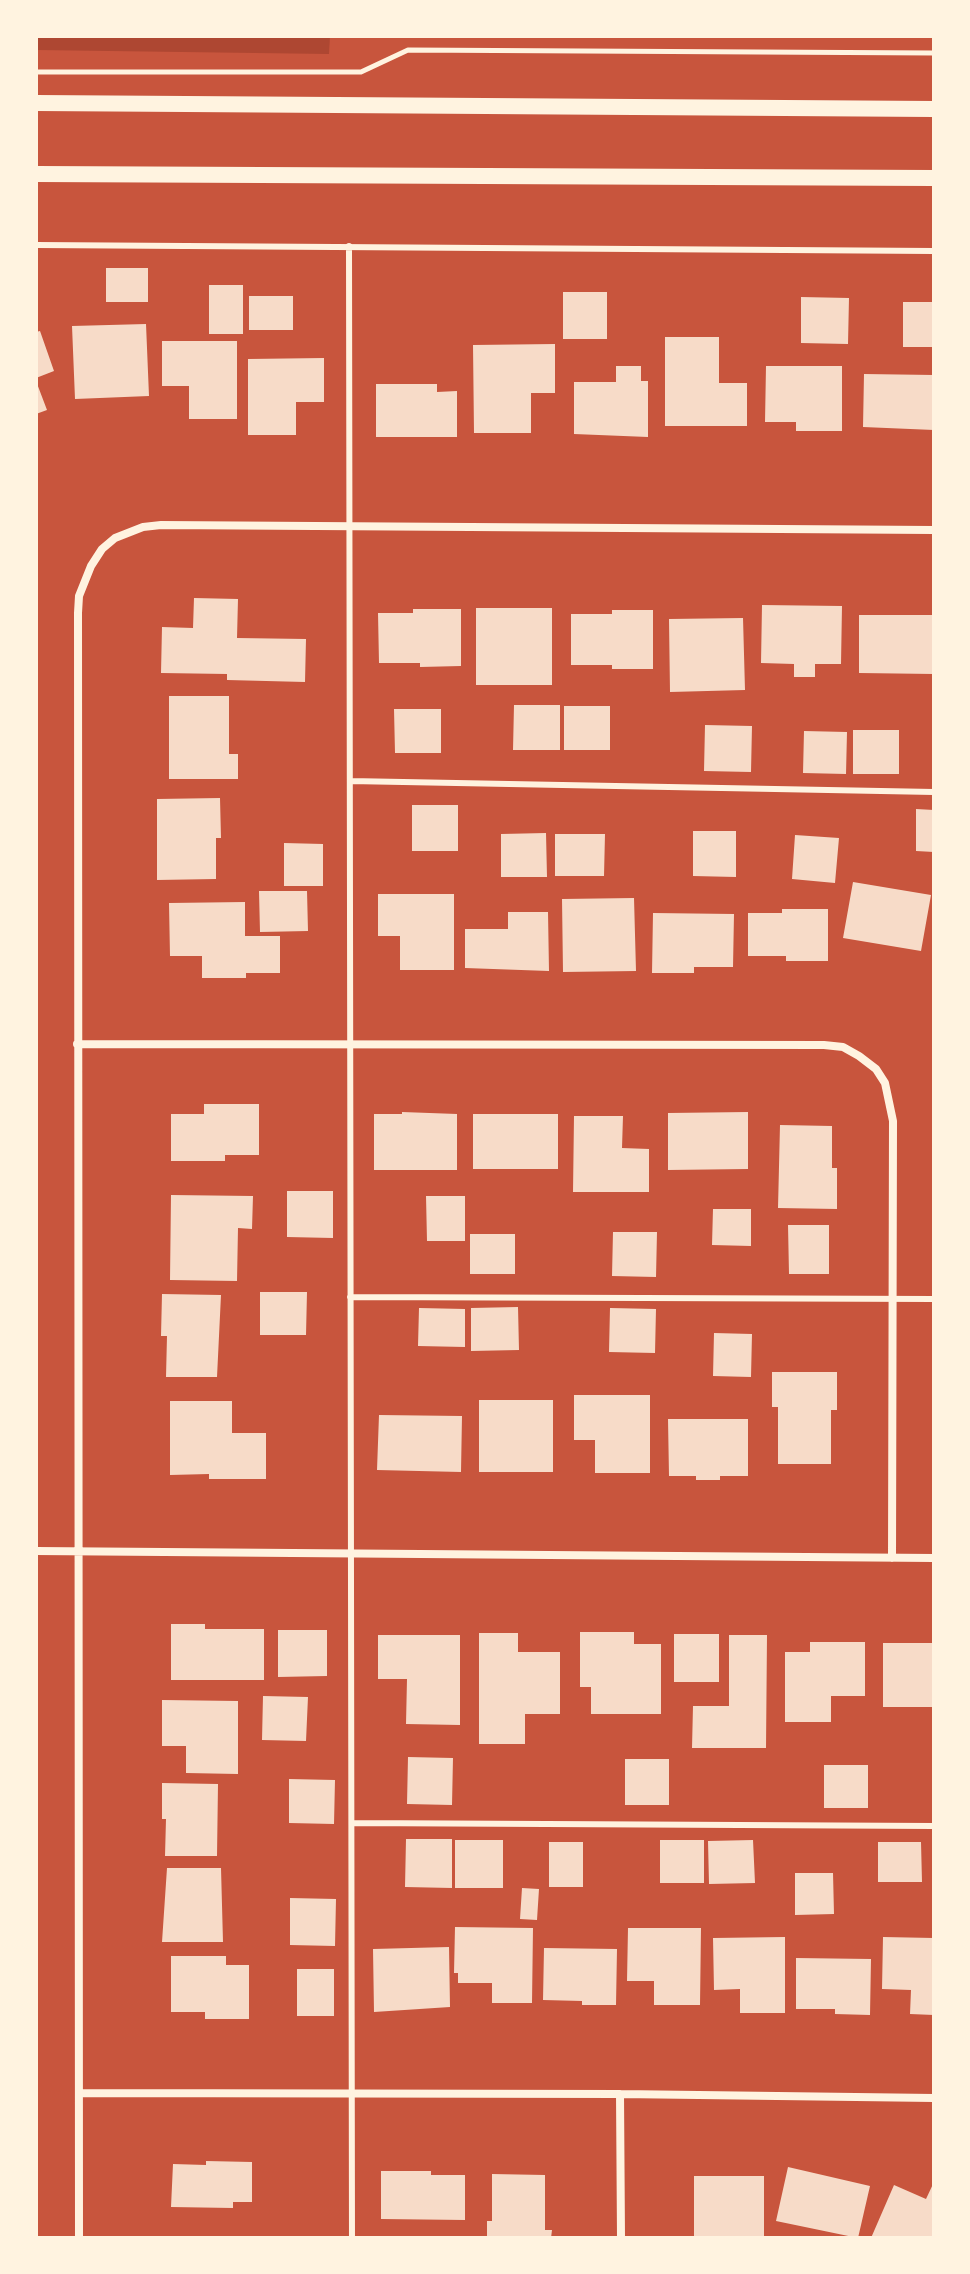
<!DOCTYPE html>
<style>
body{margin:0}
#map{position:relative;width:970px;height:2274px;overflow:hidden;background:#c8553d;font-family:"Asap Condensed",sans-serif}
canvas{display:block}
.frame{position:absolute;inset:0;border:38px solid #fff3e0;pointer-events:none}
</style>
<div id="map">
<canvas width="970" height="2274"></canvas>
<div class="frame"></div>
</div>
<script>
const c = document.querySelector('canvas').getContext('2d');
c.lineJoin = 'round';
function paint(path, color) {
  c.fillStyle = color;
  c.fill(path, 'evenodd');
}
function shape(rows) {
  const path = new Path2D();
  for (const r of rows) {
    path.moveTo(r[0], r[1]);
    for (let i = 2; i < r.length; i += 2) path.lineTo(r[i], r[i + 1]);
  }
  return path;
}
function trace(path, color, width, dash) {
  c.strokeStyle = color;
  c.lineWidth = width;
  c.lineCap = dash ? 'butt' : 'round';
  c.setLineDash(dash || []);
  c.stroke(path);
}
paint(shape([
 [36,36,330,36,329,54,36,50]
]), '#ae4732');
paint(shape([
 [106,268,148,268,148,302,106,302],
 [209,285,243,285,243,334,209,334],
 [563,292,607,292,607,339,563,339],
 [249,296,293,296,293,330,249,330],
 [801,297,849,298,848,344,801,343],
 [903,302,934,302,934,347,903,347],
 [146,324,149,396,75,399,72,326],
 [40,331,54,371,36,378,36,332],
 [665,337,719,337,719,383,747,383,747,426,665,426],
 [162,341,237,341,237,419,189,419,189,386,162,386],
 [555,344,555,393,531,393,531,433,474,433,473,345],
 [324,358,324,402,296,402,296,435,248,435,248,359],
 [616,366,641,366,641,381,648,381,648,437,574,434,574,382,616,382],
 [766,366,842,366,842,431,796,431,796,422,765,422],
 [864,374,934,375,934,430,863,427],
 [36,381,47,410,36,414],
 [376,384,437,384,437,392,457,391,457,437,376,437],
 [194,598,238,599,237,638,306,639,305,682,227,680,227,674,161,673,162,627,193,628],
 [762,605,842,606,841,664,815,664,815,677,794,677,794,664,761,663],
 [476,608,552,608,552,685,476,685],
 [413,609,461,609,461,666,420,667,420,663,379,663,378,613,413,613],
 [612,610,653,610,653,669,612,669,612,665,571,665,571,614,612,614],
 [859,615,934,615,934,674,859,673],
 [743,618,745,690,670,692,669,619],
 [169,696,229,696,229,754,238,754,238,779,169,779],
 [514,705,560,705,560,750,513,750],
 [564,706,610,706,610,750,564,750],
 [394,709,441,709,441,753,395,753],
 [705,725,752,726,751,772,704,771],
 [853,730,899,730,899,774,853,774],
 [804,731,847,732,846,774,803,773],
 [220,798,221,838,216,838,216,879,157,880,157,799],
 [412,805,458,805,458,851,412,851],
 [916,809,934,810,934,852,916,851],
 [693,831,736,831,736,877,693,876],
 [546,833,547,877,501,877,501,834],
 [555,834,605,834,604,876,555,876],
 [795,835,839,838,835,883,792,879],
 [284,843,323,844,323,886,284,886],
 [853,882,931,895,921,951,843,938],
 [259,891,307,891,308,931,260,932],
 [378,894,454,894,454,970,400,970,400,936,378,936],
 [634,898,636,971,563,972,562,899],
 [245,902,245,936,280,936,280,973,246,973,246,978,202,978,202,956,170,956,169,903],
 [782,909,828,909,828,961,786,961,786,956,748,956,748,913,782,913],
 [508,912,548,912,549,971,465,968,465,929,508,929],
 [653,913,734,914,733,967,694,967,694,973,652,973],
 [204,1104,259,1104,259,1155,225,1155,225,1161,171,1161,171,1114,204,1114],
 [402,1112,457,1114,457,1170,374,1170,374,1114,402,1114],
 [748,1112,748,1169,668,1170,668,1113],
 [473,1114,558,1114,558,1169,473,1169],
 [574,1116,623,1116,622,1148,649,1149,649,1192,573,1192],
 [780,1125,832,1126,832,1168,837,1168,837,1209,778,1208],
 [287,1191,333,1191,333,1238,287,1237],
 [171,1195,253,1196,252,1229,238,1228,237,1281,170,1280],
 [426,1196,465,1196,465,1241,427,1241],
 [713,1209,751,1209,751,1246,712,1245],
 [788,1225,829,1225,829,1274,789,1274],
 [613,1232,657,1232,656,1277,612,1276],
 [470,1234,515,1234,515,1274,470,1274],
 [260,1292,307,1292,306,1335,260,1335],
 [162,1294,221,1295,217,1377,166,1377,167,1336,161,1336],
 [518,1307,519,1350,471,1351,471,1308],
 [419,1308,465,1309,465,1347,418,1346],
 [610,1308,656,1309,655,1353,609,1352],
 [714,1333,752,1334,751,1377,713,1376],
 [772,1372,837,1372,837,1410,831,1410,831,1464,778,1464,778,1407,772,1407],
 [574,1395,650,1395,650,1473,595,1473,595,1440,574,1440],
 [479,1400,553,1400,553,1472,479,1472],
 [170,1401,232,1401,232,1433,266,1433,266,1479,209,1479,209,1474,170,1475],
 [379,1415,462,1416,461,1472,377,1470],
 [668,1419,748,1419,748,1476,720,1476,720,1480,696,1480,696,1476,669,1476],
 [171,1624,205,1624,205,1629,264,1629,264,1680,171,1680],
 [278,1630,327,1630,327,1676,278,1677],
 [580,1632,634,1632,634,1644,661,1644,661,1714,591,1714,591,1687,580,1687],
 [479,1633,518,1633,518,1652,560,1652,560,1714,525,1714,525,1744,479,1744],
 [674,1634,719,1634,719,1682,674,1682],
 [378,1635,460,1635,460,1725,406,1724,407,1679,378,1679],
 [729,1635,767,1635,766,1748,692,1748,693,1706,729,1706],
 [810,1642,865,1642,865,1696,831,1696,831,1722,785,1722,785,1652,810,1652],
 [883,1643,934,1643,934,1707,883,1707],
 [263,1696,308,1697,306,1741,262,1740],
 [162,1700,238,1701,238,1774,186,1773,186,1746,162,1746],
 [408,1757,453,1758,452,1805,407,1804],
 [625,1759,669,1759,669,1805,625,1805],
 [824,1765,868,1765,868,1808,824,1808],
 [289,1779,335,1780,334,1824,289,1823],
 [162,1783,218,1784,217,1856,165,1856,166,1819,162,1819],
 [406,1839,452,1839,452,1888,405,1887],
 [455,1840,503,1840,503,1888,455,1888],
 [660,1840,704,1840,704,1883,660,1883],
 [753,1840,755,1883,709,1884,708,1841],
 [549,1842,583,1842,583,1887,549,1887],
 [878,1842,921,1842,922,1882,878,1882],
 [167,1868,221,1868,223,1942,162,1942],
 [795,1873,833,1873,834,1914,795,1915],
 [522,1888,539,1889,537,1920,520,1919],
 [290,1898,336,1899,335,1946,290,1945],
 [455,1927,533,1928,532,2003,492,2003,492,1983,458,1983,458,1973,454,1973],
 [628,1928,701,1928,700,2005,654,2005,654,1981,627,1981],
 [785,1937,785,2013,740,2013,740,1989,714,1990,713,1938],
 [883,1937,934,1938,934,2015,910,2014,911,1990,882,1989],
 [449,1947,450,2007,374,2012,373,1949],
 [544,1948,617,1949,616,2005,582,2005,582,2001,543,2000],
 [171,1956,226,1956,226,1965,249,1965,249,2019,205,2019,205,2012,171,2012],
 [796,1958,871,1959,870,2015,835,2014,835,2009,796,2009],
 [297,1969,334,1969,334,2016,297,2016],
 [206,2161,252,2162,252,2202,233,2202,233,2208,171,2207,173,2164,206,2165],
 [788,2167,870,2186,858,2238,776,2221],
 [381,2171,431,2171,431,2175,465,2175,465,2220,381,2219],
 [492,2174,545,2175,545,2230,552,2230,551,2238,487,2238,487,2221,492,2221],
 [694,2176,764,2176,764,2238,694,2238],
 [934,2182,934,2238,871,2238,894,2185,926,2199]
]), '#f7dbc8');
trace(shape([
 [36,72,361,72,408,50,934,53]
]), '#fff3e0', 5);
trace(shape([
 [36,245,934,251],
 [349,246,352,2238],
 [350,781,934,792],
 [350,1297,934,1299],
 [352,1823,934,1826]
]), '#fff3e0', 6);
trace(shape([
 [77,1044,824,1045,843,1047,859,1056,876,1069,885,1083,893,1121,892,1558],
 [36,1551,934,1558],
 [79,2093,620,2094,934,2098],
 [620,2094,621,2238],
 [79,2238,78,613,79,596,91,566,102,549,115,538,143,527,161,525,934,530]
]), '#fff3e0', 8);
trace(shape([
 [36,103,934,109],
 [36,174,934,178]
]), '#fff3e0', 16);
</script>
